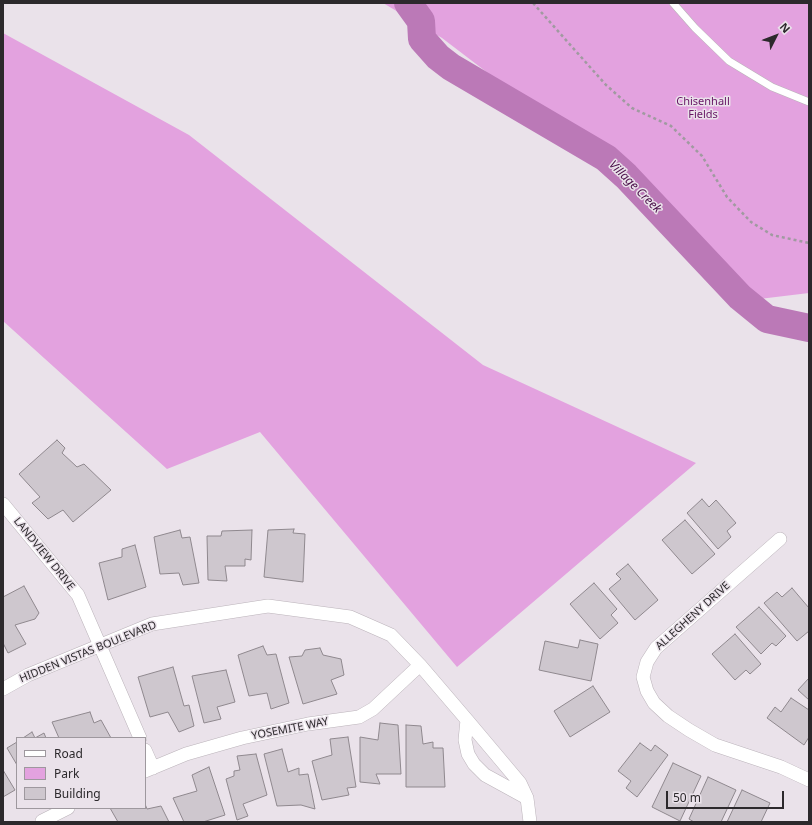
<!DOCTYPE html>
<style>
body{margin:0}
#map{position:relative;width:812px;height:825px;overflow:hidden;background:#eae2ea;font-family:"Noto Sans",sans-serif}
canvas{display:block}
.frame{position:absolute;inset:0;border:4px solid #2c292c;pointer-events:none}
.legend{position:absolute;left:16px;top:737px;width:130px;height:72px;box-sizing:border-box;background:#eae2ea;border:1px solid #9e989e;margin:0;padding:5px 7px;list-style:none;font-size:12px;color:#2c292c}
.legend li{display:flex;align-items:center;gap:8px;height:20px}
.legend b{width:20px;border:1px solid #9e989e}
.north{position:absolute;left:756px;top:16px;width:40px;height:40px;-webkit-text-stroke:3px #eae2ea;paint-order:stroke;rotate:48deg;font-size:11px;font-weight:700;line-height:16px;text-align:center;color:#2c292c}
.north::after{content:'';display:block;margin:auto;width:14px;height:18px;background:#2c292c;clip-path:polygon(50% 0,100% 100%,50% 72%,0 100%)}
.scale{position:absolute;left:666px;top:791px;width:118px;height:18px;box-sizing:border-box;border:2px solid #2c292c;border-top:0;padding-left:5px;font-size:12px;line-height:14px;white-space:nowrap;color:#2c292c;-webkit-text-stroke:3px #eae2ea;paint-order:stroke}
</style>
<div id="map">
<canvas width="812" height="825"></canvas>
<div class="frame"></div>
<ul class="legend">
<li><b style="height:5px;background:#fff"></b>Road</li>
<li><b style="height:11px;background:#e3a2df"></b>Park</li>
<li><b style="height:11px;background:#cec7ce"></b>Building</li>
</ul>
<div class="north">N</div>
<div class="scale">50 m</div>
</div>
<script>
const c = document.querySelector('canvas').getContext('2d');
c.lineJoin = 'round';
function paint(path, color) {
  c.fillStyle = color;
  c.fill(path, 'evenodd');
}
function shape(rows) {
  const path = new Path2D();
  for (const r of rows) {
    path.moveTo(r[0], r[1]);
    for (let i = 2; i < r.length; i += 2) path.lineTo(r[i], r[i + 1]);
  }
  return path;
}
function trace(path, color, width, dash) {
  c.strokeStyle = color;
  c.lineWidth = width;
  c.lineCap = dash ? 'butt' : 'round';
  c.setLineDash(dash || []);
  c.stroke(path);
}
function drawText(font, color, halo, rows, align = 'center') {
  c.font = font + ' "Noto Sans",sans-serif';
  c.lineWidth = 3;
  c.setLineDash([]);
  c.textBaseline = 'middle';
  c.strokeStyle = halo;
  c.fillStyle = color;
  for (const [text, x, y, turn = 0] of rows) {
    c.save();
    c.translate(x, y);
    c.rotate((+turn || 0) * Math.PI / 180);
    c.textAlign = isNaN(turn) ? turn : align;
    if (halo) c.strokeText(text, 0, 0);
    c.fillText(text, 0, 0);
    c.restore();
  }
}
paint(shape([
 [383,3,809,3,809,293,751,300,615,170,442,38],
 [3,33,189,135,483,365,696,463,457,667,260,432,167,469,3,321]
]), '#e3a2df');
trace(shape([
 [408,3,421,21,422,39,438,57,451,67,606,158,626,176,740,297,767,319,809,328]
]), '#bb79b7', 28);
const building = shape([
 [57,440,65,448,62,453,77,467,84,464,111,490,73,522,63,510,48,519,32,503,40,497,19,474,57,440],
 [702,499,709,507,716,500,736,523,727,531,731,537,718,549,687,513,702,499],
 [685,520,715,554,692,574,662,540,685,520],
 [294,529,293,533,305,534,303,582,264,577,268,530,294,529],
 [180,530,182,538,190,537,199,583,183,585,179,573,160,574,154,537,180,530],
 [252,530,251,560,245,559,245,566,225,566,227,581,208,580,207,536,221,536,222,531,252,530],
 [135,545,146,587,108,600,99,563,122,557,122,549,135,545],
 [628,564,658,600,635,620,609,589,621,579,616,574,628,564],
 [594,583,617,609,611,615,618,623,600,639,570,604,594,583],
 [24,586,39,613,35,619,15,625,26,644,8,653,3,643,3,597,24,586],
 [792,588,809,608,809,631,797,641,764,603,777,592,782,597,792,588],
 [759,607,786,636,776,646,772,643,761,654,736,627,759,607],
 [735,634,761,664,750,674,746,670,735,680,712,654,735,634],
 [580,640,598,644,591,681,539,670,545,641,578,648,580,640],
 [263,646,267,655,276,654,289,703,271,709,267,693,249,696,238,655,263,646],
 [320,648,323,655,341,659,344,675,331,680,337,694,303,704,289,657,302,656,305,650,320,648],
 [173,667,184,706,189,705,194,726,179,732,168,712,150,717,138,677,173,667],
 [226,670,235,702,217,707,221,719,204,723,192,676,226,670],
 [809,678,809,700,798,690,809,678],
 [593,686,610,712,570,737,554,711,593,686],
 [791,698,809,710,809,737,804,745,767,718,775,707,781,712,791,698],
 [90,712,94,723,101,720,111,738,59,738,52,722,90,712],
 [380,723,398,725,401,774,376,774,380,784,360,782,360,737,378,740,380,723],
 [406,725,421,726,423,744,433,742,433,748,443,748,445,787,406,787,406,725],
 [32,732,35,738,44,733,46,738,23,738,32,732],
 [348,737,356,787,347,788,349,795,322,800,312,761,332,755,330,739,348,737],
 [17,742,17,765,7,748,17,742],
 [640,743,651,751,655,745,668,755,637,797,626,788,631,781,618,771,640,743],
 [282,749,288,772,299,768,299,775,308,774,315,809,301,805,277,806,264,754,282,749],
 [256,754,267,795,243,804,248,816,237,820,226,779,234,776,234,771,240,770,237,756,256,754],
 [673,763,701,776,680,821,652,807,673,763],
 [209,767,225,815,203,822,184,822,173,798,197,791,192,775,209,767],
 [3,770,15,790,3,797,3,770],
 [708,777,736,790,721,822,694,822,689,819,708,777],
 [742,790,770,803,761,822,727,822,742,790],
 [145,804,147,809,161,806,169,822,118,822,110,808,145,808,145,804]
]);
paint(building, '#cec7ce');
trace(building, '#8f888e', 1);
const lane = shape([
 [673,3,695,28,729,61,772,87,809,102]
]);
const street = shape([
 [3,504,78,595,140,738],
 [780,539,656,648,647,662,643,677,647,691,654,703,668,716,689,730,715,745,781,767,809,780],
 [3,689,28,675,152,624,268,606,350,617,391,635,420,665,467,720],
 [145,750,153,768],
 [145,771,186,754,242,738,308,724,359,717,373,709,420,665],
 [527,798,485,775,474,764,468,754,465,740,467,720,520,783,527,798,530,822],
 [42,821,68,808]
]);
trace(lane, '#bbb3ba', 8);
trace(street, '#bbb3ba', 14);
trace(shape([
 [533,3,606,85,632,108,671,126,702,156,727,197,751,222,772,235,809,243]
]), '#a09aa0', 2.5, [3, 3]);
trace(lane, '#fff', 7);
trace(street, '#fff', 13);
drawText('11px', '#661564', '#eae2ea', [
 ["Chisenhall",703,102],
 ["Fields",703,115]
]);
drawText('11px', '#2c292c', '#eae2ea', [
 ["LANDVIEW DRIVE",44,554,51],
 ["ALLEGHENY DRIVE",693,616,-42],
 ["HIDDEN VISTAS BOULEVARD",88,652,-22],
 ["YOSEMITE WAY",290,729,-11]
]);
drawText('italic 12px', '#4a0e49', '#eae2ea', [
 ["Village Creek",635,187,45]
]);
</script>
